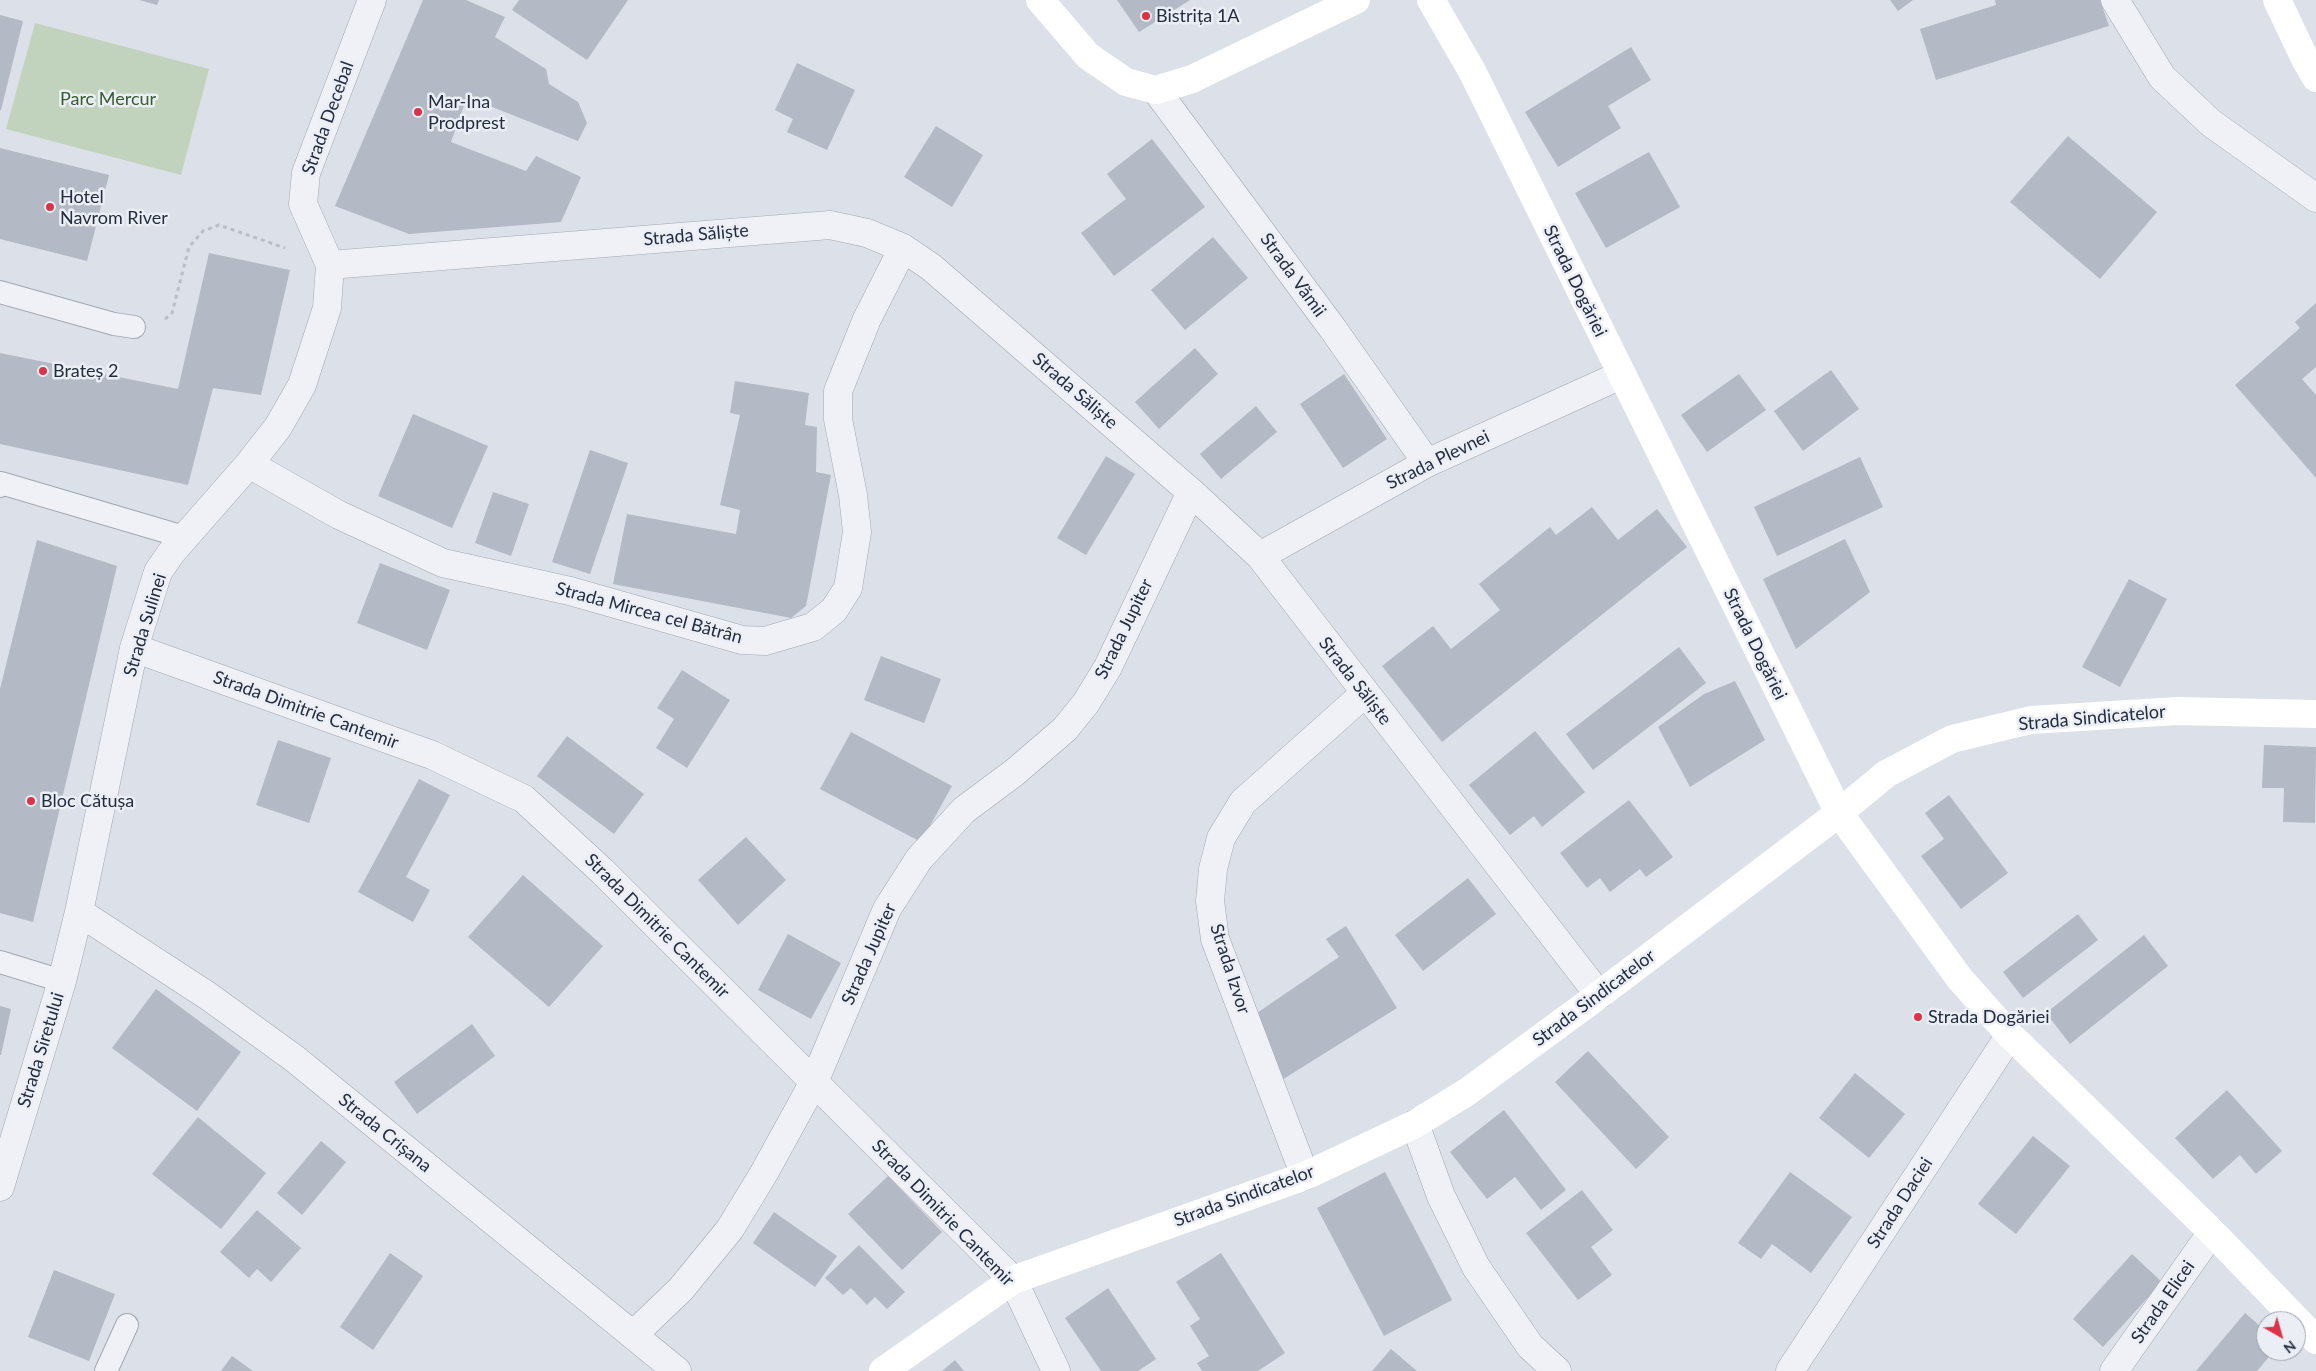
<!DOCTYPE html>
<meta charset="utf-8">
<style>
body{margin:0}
#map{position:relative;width:2316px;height:1371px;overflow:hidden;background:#dce0e8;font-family:Lato,sans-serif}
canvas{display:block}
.north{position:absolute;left:2256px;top:1311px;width:50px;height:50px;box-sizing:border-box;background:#ebeff5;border:1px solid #9ba1ac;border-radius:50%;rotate:142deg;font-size:14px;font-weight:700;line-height:20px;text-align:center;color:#242d3f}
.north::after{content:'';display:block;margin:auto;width:18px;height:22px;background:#db3347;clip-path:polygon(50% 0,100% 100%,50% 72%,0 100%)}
</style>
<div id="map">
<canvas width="2316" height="1371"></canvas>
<div class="north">N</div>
</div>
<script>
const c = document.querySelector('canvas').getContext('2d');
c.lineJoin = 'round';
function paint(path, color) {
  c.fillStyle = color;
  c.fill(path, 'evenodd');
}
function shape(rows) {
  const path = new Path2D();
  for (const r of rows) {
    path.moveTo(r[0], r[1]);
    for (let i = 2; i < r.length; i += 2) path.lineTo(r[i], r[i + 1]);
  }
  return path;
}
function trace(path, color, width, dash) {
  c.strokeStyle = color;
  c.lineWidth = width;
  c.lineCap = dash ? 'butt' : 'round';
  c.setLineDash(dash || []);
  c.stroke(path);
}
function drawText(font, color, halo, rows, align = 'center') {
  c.font = font + ' Lato,sans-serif';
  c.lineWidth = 5;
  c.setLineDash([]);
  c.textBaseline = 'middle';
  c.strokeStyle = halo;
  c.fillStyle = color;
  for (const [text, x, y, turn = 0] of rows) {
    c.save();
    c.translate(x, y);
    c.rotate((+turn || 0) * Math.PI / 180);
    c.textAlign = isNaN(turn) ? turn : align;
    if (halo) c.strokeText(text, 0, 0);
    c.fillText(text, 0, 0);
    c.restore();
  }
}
paint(shape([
 [35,23,209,69,181,175,6,129]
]), '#c1d3bc');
paint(shape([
 [139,0,159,0,157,5],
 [423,0,466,0,505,17,495,37,546,69,549,84,578,102,587,123,578,141,467,97,451,142,526,171,536,156,581,177,561,222,409,234,335,206],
 [519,0,628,0,587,60,512,10],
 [1117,0,1190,0,1139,32],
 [1890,0,1913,0,1898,11],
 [1995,0,2100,0,2109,26,1936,80,1920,29,1996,5],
 [0,15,23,21,1,110,0,110],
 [1631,47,1651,80,1608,106,1621,128,1558,167,1525,112],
 [797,63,855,90,827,150,787,132,793,119,775,110],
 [936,126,983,155,952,207,904,177],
 [2068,136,2157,212,2100,279,2010,202],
 [1152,139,1205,207,1114,276,1081,233,1126,199,1107,174],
 [0,148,109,175,87,261,0,239],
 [1649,152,1680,207,1606,248,1575,193],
 [1213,237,1248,278,1185,330,1151,290],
 [209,253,290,270,261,395,213,388,188,485,0,444,0,353,178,389],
 [2316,303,2316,367,2302,379,2316,395,2316,478,2235,385,2300,328,2295,322],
 [1195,348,1218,374,1159,429,1135,402],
 [1831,370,1859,409,1803,451,1774,411],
 [1344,374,1387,439,1343,468,1300,404],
 [1739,374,1766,410,1707,452,1681,415],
 [735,381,809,393,805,425,817,427,816,472,831,475,806,606,791,618,613,584,627,514,736,534,740,510,720,505,740,415,730,413],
 [1256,406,1277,432,1221,479,1200,454],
 [413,414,488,446,452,528,378,496],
 [590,450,628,463,590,574,552,562],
 [1106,456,1135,474,1086,555,1057,538],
 [1860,457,1883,507,1777,556,1754,507],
 [493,492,529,504,511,556,475,543],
 [1592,507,1618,540,1657,509,1687,547,1442,742,1382,666,1433,626,1451,649,1500,610,1479,584,1550,527,1556,535],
 [1845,539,1870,592,1796,649,1763,579],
 [37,540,117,566,33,922,0,913,0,689],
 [380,563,450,590,427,650,357,623],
 [2129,579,2167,599,2120,687,2082,667],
 [1679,647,1706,683,1593,770,1566,734],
 [881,656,941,679,924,723,864,700],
 [682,670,730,700,687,768,656,748,674,719,657,708],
 [1735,681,1765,740,1690,787,1658,727,1704,694],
 [1535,731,1585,792,1542,827,1534,816,1510,835,1469,785],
 [851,732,952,786,921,842,820,789],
 [567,736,644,794,614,834,537,776],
 [278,740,331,758,309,823,256,805],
 [2264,745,2316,747,2315,823,2283,822,2284,788,2262,788],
 [419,779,450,795,406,877,430,890,413,922,358,892],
 [1949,795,2008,873,1961,909,1921,856,1944,839,1925,813],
 [1629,800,1673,857,1646,877,1640,869,1610,892,1600,878,1587,888,1560,853],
 [746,837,786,880,738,925,698,880],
 [523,875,603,946,549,1007,468,937],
 [1468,878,1496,914,1423,971,1395,935],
 [2078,914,2098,940,2023,998,2003,972],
 [1346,926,1397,1008,1277,1083,1254,1015,1339,957,1326,939],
 [788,934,841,963,811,1019,758,990],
 [2144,935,2168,966,2070,1044,2046,1013],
 [156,989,241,1052,197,1111,112,1048],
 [0,1006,11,1009,1,1055,0,1055],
 [472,1024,495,1056,417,1114,394,1082],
 [1588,1051,1669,1137,1636,1169,1555,1082],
 [1855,1073,1905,1114,1869,1158,1819,1118],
 [2227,1090,2282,1151,2256,1174,2240,1155,2213,1179,2175,1138],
 [1504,1110,1566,1190,1541,1210,1515,1177,1487,1199,1450,1152],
 [198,1117,266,1173,221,1229,152,1174],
 [2033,1136,2070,1166,2016,1234,1978,1204],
 [321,1141,346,1162,302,1215,277,1193],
 [1385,1172,1452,1300,1384,1336,1317,1208],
 [1790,1172,1852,1217,1811,1273,1772,1244,1761,1259,1738,1243],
 [888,1176,942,1232,902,1270,848,1214],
 [1582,1190,1613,1230,1591,1247,1612,1275,1578,1300,1526,1233],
 [257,1210,301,1248,271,1282,257,1269,249,1278,220,1252],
 [774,1212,837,1256,815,1287,753,1243],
 [859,1245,905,1292,887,1309,875,1297,867,1305,851,1288,843,1295,825,1278],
 [390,1253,423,1276,373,1350,340,1327],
 [1221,1253,1285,1353,1258,1371,1202,1371,1197,1363,1209,1356,1190,1326,1200,1319,1176,1282],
 [2132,1254,2162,1282,2103,1347,2073,1319],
 [54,1270,115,1294,89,1361,28,1337],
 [1108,1288,1156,1359,1138,1371,1101,1371,1065,1318],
 [2245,1313,2266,1331,2266,1351,2274,1351,2257,1371,2196,1371],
 [1391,1349,1417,1371,1372,1371],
 [232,1356,253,1371,221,1371],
 [955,1360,964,1371,942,1371]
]), '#b3b9c5');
const lane = shape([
 [0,292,114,324,134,327],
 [0,486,1,483,184,537],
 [0,962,62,981],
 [106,1371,127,1325]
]);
const street = shape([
 [2115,0,2162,77,2211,123,2316,198],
 [1156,90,1333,329,1427,463],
 [330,265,830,225,867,233,903,248,931,267,1191,492,1260,556,1599,995],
 [249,464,339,515,443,563,570,591,742,640,765,641,813,627,834,610,848,588,857,532,853,495,838,419,838,391,867,319,903,248],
 [1260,556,1427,463,1621,375],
 [134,648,432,755,524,799,602,871,1013,1280,1056,1371],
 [79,912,208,996,295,1059,677,1371],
 [1415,1124,1441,1196,1476,1267,1530,1346,1557,1371],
 [1305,1176,1215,939,1210,901,1213,869,1221,838,1243,802,1364,694],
 [0,1187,62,981,79,912,134,648,158,572,171,553,249,464,278,427,302,385,327,308,330,265,303,204,306,173,372,0],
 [633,1335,681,1289,730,1229,764,1173,814,1082,887,909,919,859,964,810,1015,772,1065,729,1086,703,1108,667,1191,492],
 [1790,1371,2010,1035],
 [2114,1371,2212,1232]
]);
trace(lane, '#a1a7b2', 24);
trace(street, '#a1a7b2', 29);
trace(shape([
 [165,319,172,313,189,247,203,231,219,225,285,248]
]), '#babec6', 3, [4, 4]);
trace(lane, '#eff1f6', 22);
trace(street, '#eff1f6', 28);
trace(shape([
 [1040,0,1088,56,1126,82,1156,90,1192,79,1356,0],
 [1431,0,1472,71,1839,813,1960,979,2010,1035,2212,1232,2316,1340],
 [2277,0,2306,61,2316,78],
 [883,1371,1013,1280,1305,1176,1415,1124,1467,1092,1599,995,1839,813,1886,774,1952,739,2031,720,2177,711,2316,714]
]), '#fff', 28);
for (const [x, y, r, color] of [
 [1146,16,5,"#db3347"],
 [418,112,5,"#db3347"],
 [50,207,5,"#db3347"],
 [43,371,5,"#db3347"],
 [31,801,5,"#db3347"],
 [1918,1017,5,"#db3347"]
]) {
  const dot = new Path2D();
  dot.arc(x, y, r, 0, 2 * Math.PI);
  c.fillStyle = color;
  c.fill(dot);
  trace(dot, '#ebeff5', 2);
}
drawText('18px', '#242d3f', '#ebeff5', [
 ["Bistrița 1A",1156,16],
 ["Mar-Ina",428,102],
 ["Prodprest",428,123],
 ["Hotel",60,197],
 ["Navrom River",60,218],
 ["Brateș 2",53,371],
 ["Bloc Cătușa",41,801],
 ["Strada Dogăriei",1928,1017]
], 'left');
drawText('18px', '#375c30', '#ebeff5', [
 ["Parc Mercur",108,99]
]);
drawText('18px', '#242d3f', '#ebeff5', [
 ["Strada Decebal",328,118,-70],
 ["Strada Săliște",696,235,-5],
 ["Strada Vămii",1293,275,54],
 ["Strada Dogăriei",1575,281,64],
 ["Strada Săliște",1075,391,41],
 ["Strada Plevnei",1438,460,-26],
 ["Strada Mircea cel Bătrân",649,613,15],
 ["Strada Sulinei",145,625,-73],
 ["Strada Jupiter",1124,629,-64],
 ["Strada Dogăriei",1755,644,64],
 ["Strada Săliște",1355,681,52],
 ["Strada Dimitrie Cantemir",306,710,20],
 ["Strada Sindicatelor",2092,718,-5],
 ["Strada Dimitrie Cantemir",657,926,45],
 ["Strada Jupiter",869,954,-66],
 ["Strada Izvor",1230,969,72],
 ["Strada Sindicatelor",1594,998,-37],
 ["Strada Siretului",41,1050,-73],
 ["Strada Crișana",385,1133,39],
 ["Strada Sindicatelor",1244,1196,-20],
 ["Strada Daciei",1900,1203,-57],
 ["Strada Dimitrie Cantemir",943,1213,46],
 ["Strada Elicei",2163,1302,-55]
]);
</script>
